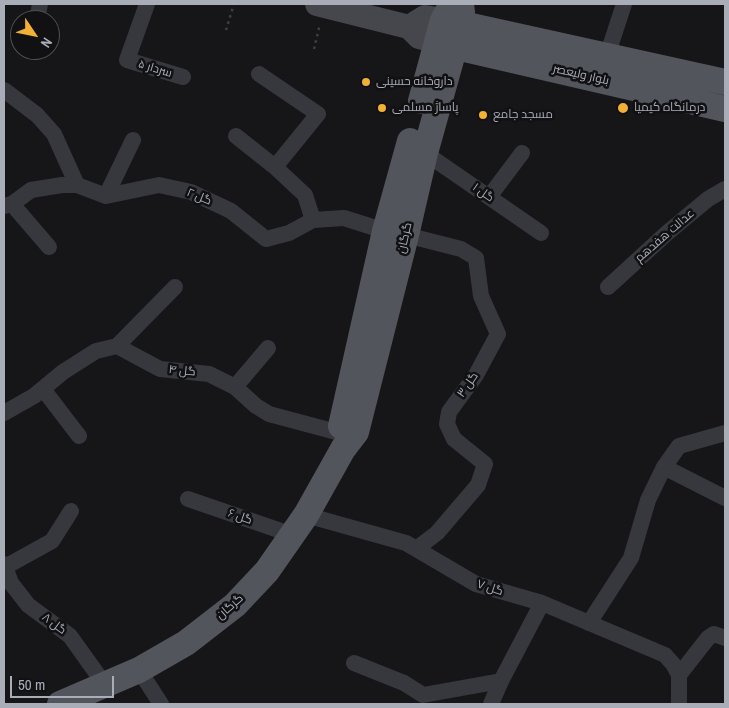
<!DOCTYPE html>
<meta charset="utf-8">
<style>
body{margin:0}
#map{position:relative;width:729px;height:708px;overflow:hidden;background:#161618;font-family:"Archivo Narrow",sans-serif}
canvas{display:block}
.frame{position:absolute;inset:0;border:5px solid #a8adb8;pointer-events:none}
.north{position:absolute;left:10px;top:10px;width:50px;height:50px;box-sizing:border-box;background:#111113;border:1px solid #4d4f55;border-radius:50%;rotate:124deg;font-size:14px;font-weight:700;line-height:20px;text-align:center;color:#a8adb8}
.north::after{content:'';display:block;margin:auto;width:18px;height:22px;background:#f2b134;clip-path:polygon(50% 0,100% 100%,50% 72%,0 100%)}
.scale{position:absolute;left:10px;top:676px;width:104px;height:22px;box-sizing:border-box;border:2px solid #a8adb8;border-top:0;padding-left:6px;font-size:15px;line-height:18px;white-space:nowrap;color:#a8adb8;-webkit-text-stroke:4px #111113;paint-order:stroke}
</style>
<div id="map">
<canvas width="729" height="708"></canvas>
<div class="frame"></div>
<div class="north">N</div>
<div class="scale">50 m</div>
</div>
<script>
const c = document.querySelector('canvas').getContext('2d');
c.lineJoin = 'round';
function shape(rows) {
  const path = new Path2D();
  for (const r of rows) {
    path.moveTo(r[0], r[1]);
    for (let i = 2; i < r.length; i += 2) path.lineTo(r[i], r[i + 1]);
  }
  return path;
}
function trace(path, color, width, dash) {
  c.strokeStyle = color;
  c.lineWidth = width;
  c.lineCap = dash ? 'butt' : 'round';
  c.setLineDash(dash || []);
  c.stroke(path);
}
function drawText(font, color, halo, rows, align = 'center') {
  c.font = font + ' "Archivo Narrow",Cairo,sans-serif';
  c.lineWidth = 5;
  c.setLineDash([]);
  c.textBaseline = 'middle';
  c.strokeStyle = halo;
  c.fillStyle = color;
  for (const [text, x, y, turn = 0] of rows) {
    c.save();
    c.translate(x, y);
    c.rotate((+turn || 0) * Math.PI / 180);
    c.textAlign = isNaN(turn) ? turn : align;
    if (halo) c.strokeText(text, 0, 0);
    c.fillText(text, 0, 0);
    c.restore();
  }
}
trace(shape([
 [226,30,234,4],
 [314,49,320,24]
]), '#3d3f44', 2.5, [2.5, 4]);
trace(shape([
 [147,4,127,60,183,77],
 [37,20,40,4],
 [607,56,624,4],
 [259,74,318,114,275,167],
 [4,90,37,115,54,134,77,185],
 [236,136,275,167,305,195,313,220],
 [425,153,541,233],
 [106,196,133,140],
 [489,197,522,153],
 [12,204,49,247],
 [4,206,12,204,31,190,62,185,77,185,106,196,159,185,191,192,231,211,266,239,289,233,313,220,344,218,385,231],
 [406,235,461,249,476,258,481,296,498,334,476,375,449,412,447,424,454,439,485,464,478,485,437,533,416,549],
 [608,287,667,233,708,199,725,189],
 [117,346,175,287],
 [235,387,268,348],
 [43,389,79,436],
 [4,413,34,396,63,372,96,351,117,346,160,369,209,374,235,387,256,406,269,414,340,433],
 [664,467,725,498],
 [188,499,293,535],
 [306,515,406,543,476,584,542,603,665,655,673,664,679,675,679,704],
 [4,564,11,583,28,605,70,636,105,685],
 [5,567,52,541,71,511],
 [589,623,631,558,648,500,664,467,679,446,725,433],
 [354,663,404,683,423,695,501,681,542,603],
 [139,670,161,704],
 [679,675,708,638,714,634,725,638],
 [491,704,501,681]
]), '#37383d', 16);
trace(shape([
 [317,4,409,27,419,37,437,42],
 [409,27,425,17,443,20]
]), '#45474d', 24);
trace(shape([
 [444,20,725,82],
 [439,43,725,109],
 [421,101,443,20,452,4],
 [341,426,385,231,410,141],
 [60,704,139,670,186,643,235,605,267,571,306,515,343,449,356,432,406,235,425,153,461,24,462,12,461,4]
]), '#53555c', 26);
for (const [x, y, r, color] of [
 [366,82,5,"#f2b134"],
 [382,108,5,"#f2b134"],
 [623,108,6,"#f2b134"],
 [483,115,5,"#f2b134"]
]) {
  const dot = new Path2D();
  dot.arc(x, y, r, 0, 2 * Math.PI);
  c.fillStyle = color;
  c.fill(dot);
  trace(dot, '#111113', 2);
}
drawText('12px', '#a8adb8', '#111113', [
 ["سردار ۵",155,69,17],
 ["بلوار ولیعصر",581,75,13],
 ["گل ۱",483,193,35],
 ["گل ۲",199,197,22],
 ["عدالت هفدهم",665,236,-41],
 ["گرگان",405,238,-77],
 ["گل ۴",182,371,6],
 ["گل ۳",468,385,-55],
 ["گل ۶",240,517,19],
 ["گل ۷",490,588,18],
 ["گرگان",230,607,-41],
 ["گل ۸",54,624,36]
]);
drawText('12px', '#a8adb8', '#111113', [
 ["داروخانه حسینی",376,82],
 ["پاساژ مسلمی",392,108],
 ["درمانگاه کیمیا",634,108],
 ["مسجد جامع",493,115]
], 'left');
</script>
